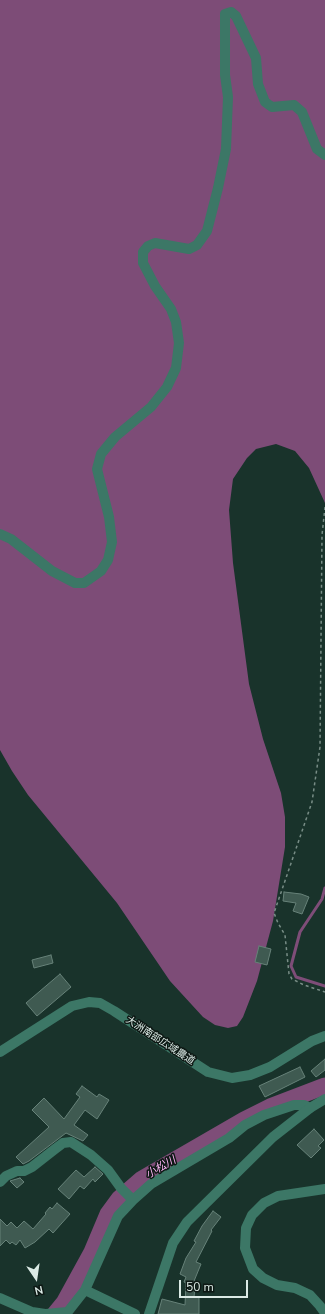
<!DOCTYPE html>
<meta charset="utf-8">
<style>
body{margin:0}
#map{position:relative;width:325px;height:1314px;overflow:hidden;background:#19332b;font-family:"Nunito Sans",sans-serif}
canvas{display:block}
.north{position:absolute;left:16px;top:1258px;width:40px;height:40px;-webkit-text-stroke:3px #0d1814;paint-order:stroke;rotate:167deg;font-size:11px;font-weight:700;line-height:16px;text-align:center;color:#dbeae5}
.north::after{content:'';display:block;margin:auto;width:14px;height:18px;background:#dbeae5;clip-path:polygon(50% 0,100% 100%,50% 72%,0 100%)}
.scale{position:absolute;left:179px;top:1280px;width:69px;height:18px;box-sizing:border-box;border:2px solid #dbeae5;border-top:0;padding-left:5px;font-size:12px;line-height:14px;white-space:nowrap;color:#dbeae5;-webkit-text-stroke:3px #0d1814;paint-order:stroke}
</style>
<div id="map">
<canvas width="325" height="1314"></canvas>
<div class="north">N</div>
<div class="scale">50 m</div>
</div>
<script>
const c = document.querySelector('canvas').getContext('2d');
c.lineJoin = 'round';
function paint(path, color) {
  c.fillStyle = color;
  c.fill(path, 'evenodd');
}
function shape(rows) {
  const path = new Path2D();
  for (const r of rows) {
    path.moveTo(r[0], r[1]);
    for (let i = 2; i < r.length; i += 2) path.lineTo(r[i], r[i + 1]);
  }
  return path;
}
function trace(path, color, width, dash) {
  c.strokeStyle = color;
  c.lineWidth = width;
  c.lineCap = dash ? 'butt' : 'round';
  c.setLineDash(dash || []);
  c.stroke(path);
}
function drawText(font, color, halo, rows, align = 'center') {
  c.font = font + ' "Nunito Sans","Noto Sans JP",sans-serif';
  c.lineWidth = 3;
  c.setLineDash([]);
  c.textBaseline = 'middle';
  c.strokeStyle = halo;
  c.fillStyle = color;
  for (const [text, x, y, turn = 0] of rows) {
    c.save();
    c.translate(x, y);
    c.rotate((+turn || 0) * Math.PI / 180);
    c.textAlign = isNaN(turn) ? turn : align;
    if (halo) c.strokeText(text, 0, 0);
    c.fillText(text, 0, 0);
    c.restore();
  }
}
paint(shape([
 [0,0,325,0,325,503,309,468,295,451,276,444,256,449,247,458,233,479,229,510,233,563,249,684,263,739,281,793,285,817,285,847,273,921,257,981,243,1017,237,1026,228,1028,215,1025,203,1017,170,981,117,903,28,795,12,771,0,750]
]), '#7d4c77');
trace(shape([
 [325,888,322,899,300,932,291,966,296,977,325,986]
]), '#7e4d78', 3);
trace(shape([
 [55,1314,64,1303,92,1252,108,1214,119,1199,142,1179,244,1120,270,1107,325,1086]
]), '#7e4d78', 17);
const building = shape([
 [284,892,301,894,309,897,302,914,293,911,296,903,283,901,284,892],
 [259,946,271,949,267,965,255,962,259,946],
 [51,955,53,963,34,968,32,960,51,955],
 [60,974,71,987,37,1016,26,1003,60,974],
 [325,1059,325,1070,316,1077,311,1071,325,1059],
 [300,1067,305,1077,265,1097,259,1086,300,1067],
 [82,1086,97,1097,99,1094,109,1100,97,1119,85,1110,74,1125,88,1135,83,1141,66,1133,29,1161,23,1164,16,1157,49,1127,32,1110,44,1098,64,1119,80,1097,76,1094,82,1086],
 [314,1129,324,1140,318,1146,321,1148,311,1158,297,1145,314,1129],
 [95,1167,103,1174,95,1182,93,1179,84,1189,80,1186,69,1199,58,1189,76,1170,84,1177,95,1167],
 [20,1178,24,1182,17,1188,10,1181,20,1178],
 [57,1203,70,1214,53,1233,49,1229,35,1242,25,1248,20,1240,16,1245,12,1242,10,1244,6,1240,0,1246,0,1219,7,1226,11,1222,17,1228,24,1221,33,1229,46,1214,45,1213,50,1207,52,1209,57,1203],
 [213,1211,221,1217,211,1230,212,1231,196,1262,201,1264,192,1286,195,1287,194,1297,199,1297,199,1314,158,1314,162,1299,185,1305,186,1283,184,1282,186,1277,180,1274,186,1258,196,1242,194,1241,202,1226,213,1211]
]);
paint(building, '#3f5a51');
trace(building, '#678279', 1);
trace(shape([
 [325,507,322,535,320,747,312,802,274,913,278,923,285,935,289,974,292,979,304,985,325,992]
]), '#788d86', 1.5, [3, 3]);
trace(shape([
 [0,534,11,539,52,571,75,583,84,583,101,571,108,560,112,542,109,517,97,469,101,454,115,437,151,407,167,387,176,368,179,343,176,322,171,309,155,286,143,263,143,252,148,246,155,243,189,249,197,245,207,231,218,188,226,149,228,97,225,75,225,14,231,12,236,16,256,58,258,84,265,102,272,107,294,105,302,112,317,149,325,155],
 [0,1182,6,1176,17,1171,24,1171,32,1167,55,1149,63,1143,71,1142,91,1155,108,1170,121,1188,133,1200],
 [85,1290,135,1314],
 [0,1298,32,1312,45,1314],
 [46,1314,67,1312],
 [66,1314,85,1290,118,1216,133,1200,151,1184,229,1138,245,1125,264,1115,294,1105,304,1105,310,1108]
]), '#3c7766', 10);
trace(shape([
 [0,1052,72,1006,89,1002,100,1003,114,1011,208,1072,232,1078,250,1075,270,1067,312,1041,325,1036],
 [325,1189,278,1196,264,1203,252,1215,246,1228,245,1248,253,1269,263,1278,277,1285,295,1288,310,1295,320,1306,325,1313],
 [149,1314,173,1243,187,1222,273,1137,310,1108,325,1099]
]), '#3c7766', 10);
drawText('10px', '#dbeae5', '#0d1814', [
 ["大洲南部広域農道",160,1041,33]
]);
drawText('italic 11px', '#fcb2f3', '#0d1814', [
 ["小松川",161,1168,-30]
]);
</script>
